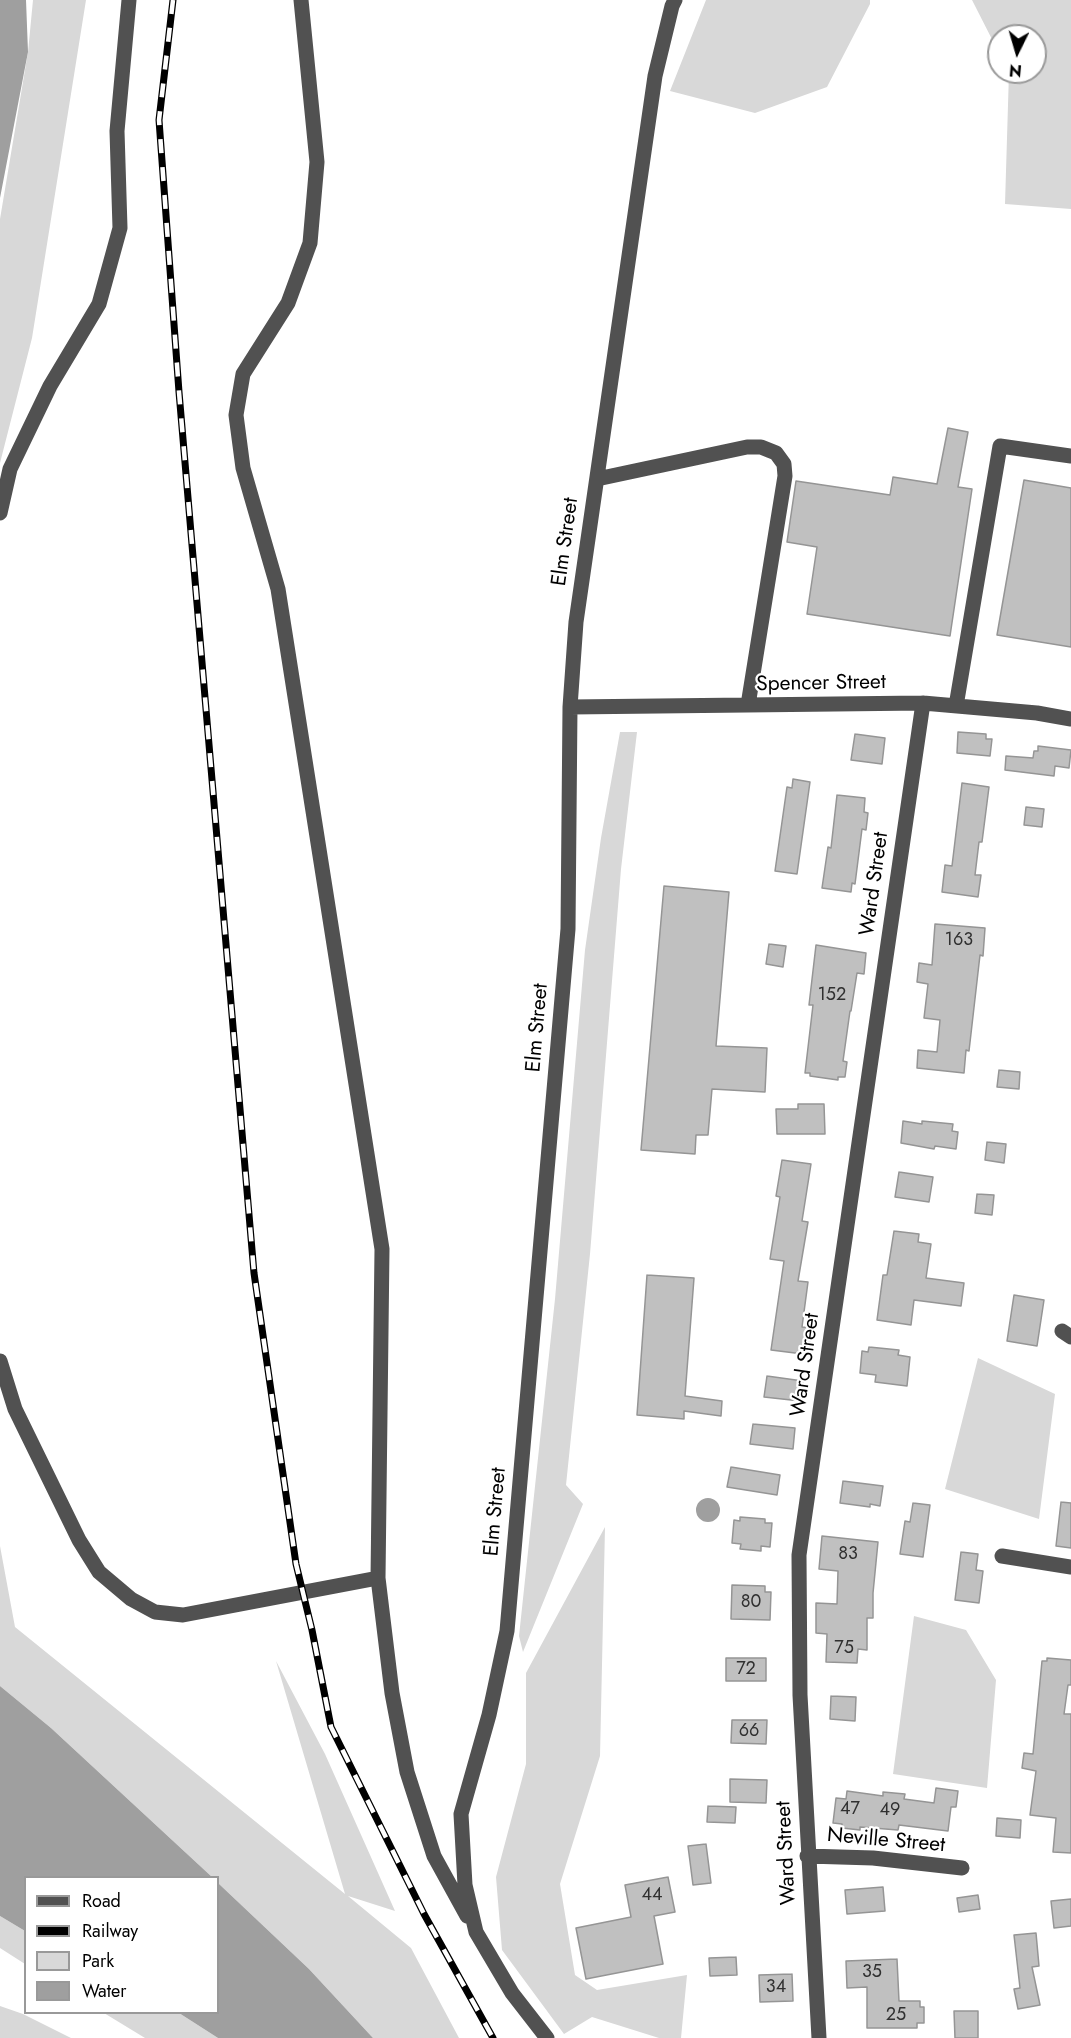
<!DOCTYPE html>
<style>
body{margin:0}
#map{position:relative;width:1071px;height:2038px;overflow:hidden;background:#fff;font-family:Jost,sans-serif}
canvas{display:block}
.legend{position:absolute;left:24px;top:1876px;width:195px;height:138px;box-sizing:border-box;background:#fff;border:2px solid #999;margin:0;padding:8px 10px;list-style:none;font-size:18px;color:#000}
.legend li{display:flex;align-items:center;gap:12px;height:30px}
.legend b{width:30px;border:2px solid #999}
.north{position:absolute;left:987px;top:24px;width:60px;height:60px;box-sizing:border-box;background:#fff;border:2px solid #999;border-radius:50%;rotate:185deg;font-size:16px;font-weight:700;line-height:24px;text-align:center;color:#000}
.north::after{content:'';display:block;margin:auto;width:21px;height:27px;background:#000;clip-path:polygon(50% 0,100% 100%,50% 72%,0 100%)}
</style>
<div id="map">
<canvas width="1071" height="2038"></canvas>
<ul class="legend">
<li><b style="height:8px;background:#515151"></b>Road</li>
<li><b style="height:8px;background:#000"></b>Railway</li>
<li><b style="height:16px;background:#d8d8d8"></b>Park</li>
<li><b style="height:16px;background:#9f9f9f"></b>Water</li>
</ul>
<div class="north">N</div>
</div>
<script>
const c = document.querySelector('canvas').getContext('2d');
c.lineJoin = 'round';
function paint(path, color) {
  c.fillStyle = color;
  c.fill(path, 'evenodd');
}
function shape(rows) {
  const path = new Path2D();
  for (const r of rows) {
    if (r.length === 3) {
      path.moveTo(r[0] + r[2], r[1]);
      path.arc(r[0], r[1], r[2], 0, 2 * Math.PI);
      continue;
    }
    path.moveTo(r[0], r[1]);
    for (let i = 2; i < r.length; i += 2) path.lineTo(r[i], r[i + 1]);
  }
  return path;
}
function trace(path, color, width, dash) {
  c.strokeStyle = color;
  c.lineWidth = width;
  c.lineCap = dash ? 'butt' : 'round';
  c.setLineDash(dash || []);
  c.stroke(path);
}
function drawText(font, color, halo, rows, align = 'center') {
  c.font = font + ' Jost,sans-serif';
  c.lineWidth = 4.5;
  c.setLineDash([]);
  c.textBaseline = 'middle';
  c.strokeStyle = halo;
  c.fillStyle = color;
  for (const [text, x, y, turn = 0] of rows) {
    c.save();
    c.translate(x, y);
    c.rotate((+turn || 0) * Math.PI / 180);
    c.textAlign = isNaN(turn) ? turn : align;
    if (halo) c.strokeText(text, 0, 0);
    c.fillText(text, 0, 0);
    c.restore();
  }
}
paint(shape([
 [33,0,86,0,32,338,0,463,0,219,28,52],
 [706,0,870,0,870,4,827,87,755,113,670,91],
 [972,0,1071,0,1071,209,1005,204,1009,72,1035,72,1035,36,999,36,999,53],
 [620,732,637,732,621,869,590,1254,566,1485,583,1504,523,1652,519,1636,555,1299,585,950,601,838],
 [978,1358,1055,1394,1039,1519,945,1489],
 [605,1527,600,1756,560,1884,575,1975,597,1990,687,1975,681,2038,659,2038,592,2017,564,2034,502,1950,496,1877,526,1764,526,1673],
 [0,1546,15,1627,345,1894,276,1661,325,1754,395,1911,348,1896,411,1948,459,2038,373,2038,309,1969,218,1883,218,1878,212,1877,51,1728,0,1686],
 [914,1616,966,1630,996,1680,987,1788,893,1774],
 [0,1916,25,1931,25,1964,0,1948],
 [0,2006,23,2014,71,2038,0,2038],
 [104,2013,179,2013,218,2038,145,2038]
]), '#d8d8d8');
paint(shape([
 [0,0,26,0,28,52,0,198],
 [708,1510,12],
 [0,1686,51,1728,212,1877,26,1878,25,1931,0,1916],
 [218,1883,309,1969,373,2038,218,2038,179,2013,218,2012]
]), '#9f9f9f');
const building = shape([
 [948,428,968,432,958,487,972,489,950,636,807,614,817,547,787,542,796,481,890,495,893,477,937,484,948,428],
 [1024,480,1071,488,1071,647,997,635,1024,480],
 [958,732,986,734,986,739,992,739,990,756,957,753,958,732],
 [855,734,885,738,882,764,851,760,855,734],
 [1038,746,1071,750,1069,768,1055,766,1054,776,1005,770,1006,756,1033,758,1034,751,1038,751,1038,746],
 [793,779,810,782,797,874,775,871,787,787,792,788,793,779],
 [962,783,989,787,982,842,979,842,975,875,981,875,978,897,942,892,945,865,952,866,962,783],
 [837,795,865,798,864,812,868,813,866,830,862,829,855,884,852,883,851,892,822,888,828,847,831,848,837,795],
 [1026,807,1044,809,1042,827,1024,825,1026,807],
 [664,886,729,892,716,1046,767,1048,765,1092,712,1089,708,1135,696,1135,695,1154,641,1150,664,886],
 [935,924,985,928,983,956,980,955,969,1051,966,1050,964,1073,917,1068,918,1050,937,1052,940,1020,924,1018,928,984,917,982,919,963,932,965,935,924],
 [769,944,786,946,783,967,766,964,769,944],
 [816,945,866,953,864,974,857,973,851,1011,850,1011,843,1061,847,1062,845,1077,838,1077,838,1080,810,1076,810,1073,805,1073,813,1005,809,1005,816,945],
 [999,1070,1020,1072,1019,1089,997,1087,999,1070],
 [798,1104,824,1104,825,1134,777,1134,776,1109,798,1109,798,1104],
 [903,1121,922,1124,922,1121,953,1124,952,1131,958,1132,956,1149,935,1146,934,1149,901,1143,903,1121],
 [987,1142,1006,1144,1004,1163,985,1160,987,1142],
 [782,1160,811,1164,802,1221,808,1222,798,1281,808,1282,802,1327,812,1328,810,1344,804,1344,803,1354,771,1350,784,1261,770,1259,780,1197,776,1196,782,1160],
 [899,1172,933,1177,929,1202,895,1197,899,1172],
 [977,1194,994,1195,992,1215,975,1213,977,1194],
 [894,1231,919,1234,918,1242,931,1244,926,1278,964,1283,961,1306,914,1300,911,1325,877,1320,883,1275,887,1275,894,1231],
 [647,1275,694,1278,685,1396,722,1401,721,1416,684,1411,684,1419,637,1415,647,1275],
 [1014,1295,1044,1300,1037,1346,1007,1341,1014,1295],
 [869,1347,899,1350,898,1355,910,1357,907,1386,875,1382,876,1375,860,1373,862,1351,868,1352,869,1347],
 [767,1376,803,1381,800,1401,764,1397,767,1376],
 [753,1424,795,1428,793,1449,750,1444,753,1424],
 [731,1467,780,1475,777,1495,727,1487,731,1467],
 [843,1481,883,1486,880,1506,870,1504,870,1507,840,1503,843,1481],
 [1061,1502,1071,1503,1071,1548,1056,1546,1061,1502],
 [913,1503,930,1505,923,1557,900,1554,905,1521,910,1522,913,1503],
 [740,1517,765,1519,765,1523,772,1523,770,1547,761,1546,761,1551,740,1549,741,1544,732,1543,734,1520,740,1521,740,1517],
 [822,1536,878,1542,873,1593,873,1618,867,1618,867,1650,858,1649,857,1663,826,1662,827,1634,816,1633,816,1603,837,1604,838,1571,819,1569,822,1536],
 [961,1552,978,1554,976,1570,983,1571,979,1603,955,1600,961,1552],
 [732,1585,765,1586,765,1592,771,1592,770,1620,731,1619,732,1585],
 [726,1658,766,1658,766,1681,726,1681,726,1658],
 [1047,1658,1071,1660,1071,1685,1068,1685,1064,1714,1071,1714,1071,1853,1053,1852,1056,1818,1030,1815,1036,1771,1022,1768,1024,1753,1033,1754,1042,1661,1047,1661,1047,1658],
 [831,1696,856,1697,855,1721,830,1719,831,1696],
 [732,1720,767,1720,766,1744,731,1743,732,1720],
 [730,1779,767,1780,766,1803,730,1802,730,1779],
 [936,1788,958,1791,956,1807,951,1807,948,1831,899,1825,898,1830,860,1827,860,1830,842,1828,842,1824,833,1823,836,1798,846,1799,847,1791,883,1796,883,1792,905,1794,904,1799,934,1803,936,1788],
 [708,1806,736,1807,735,1823,707,1822,708,1806],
 [997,1818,1021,1820,1020,1838,996,1836,997,1818],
 [706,1844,711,1883,693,1885,688,1846,706,1844],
 [668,1877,675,1912,654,1916,663,1964,586,1979,576,1928,631,1917,625,1885,668,1877],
 [883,1887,885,1911,847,1914,845,1890,883,1887],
 [978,1895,980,1909,959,1912,957,1898,978,1895],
 [1071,1899,1071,1926,1054,1928,1051,1901,1071,1899],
 [1036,1933,1039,1966,1032,1967,1040,2005,1018,2009,1014,1989,1020,1988,1014,1935,1036,1933],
 [736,1957,737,1975,710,1976,709,1958,736,1957],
 [897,1959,899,2001,920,2001,920,2007,924,2007,924,2023,917,2023,917,2028,867,2028,867,1987,847,1988,846,1961,897,1959],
 [792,1974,793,2001,760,2002,759,1975,792,1974],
 [954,2011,978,2011,978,2038,955,2038,954,2011]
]);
paint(building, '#c0c0c0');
trace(building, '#959595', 1.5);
trace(shape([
 [301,0,317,162,310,243,288,303,243,374,236,415,243,468,278,589,382,1249,378,1578,392,1693,407,1772,434,1856,467,1916],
 [597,479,747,447,761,447,776,453,784,464,785,476,748,705],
 [0,513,10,469,50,386,99,304,120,228,117,131,129,0],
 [956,706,1000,446,1071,456],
 [570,707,923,703,1037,713,1071,719],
 [1062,1331,1071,1337],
 [0,1361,15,1409,79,1540,99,1572,131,1599,155,1612,183,1615,378,1578],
 [1002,1556,1071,1567],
 [807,1856,873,1858,962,1868],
 [547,2038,512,1993,476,1932,465,1885,461,1814,489,1715,507,1631,568,929,570,707,576,622,655,76,672,6,675,0],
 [819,2038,800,1695,799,1555,923,703]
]), '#515151', 15);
const rail = shape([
 [173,0,159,120,179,392,254,1273,296,1564,312,1630,331,1727,424,1914,493,2038]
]);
trace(rail, '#000', 7);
trace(rail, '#fff', 4.5, [14]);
drawText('18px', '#303030', null, [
 ["163",959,941],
 ["152",832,996],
 ["83",848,1555],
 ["80",751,1603],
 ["75",844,1649],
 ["72",746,1670],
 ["66",749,1732],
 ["47",850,1810],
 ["49",890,1811],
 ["44",652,1896],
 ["35",872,1973],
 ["34",776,1988],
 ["25",896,2016]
]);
drawText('21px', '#000', '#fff', [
 ["Elm Street",566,542,-82],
 ["Spencer Street",821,684,-1],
 ["Ward Street",875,884,-82],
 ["Elm Street",538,1028,-85],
 ["Ward Street",806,1365,-82],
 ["Elm Street",496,1512,-85],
 ["Neville Street",886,1841,5],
 ["Ward Street",787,1853,-93]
]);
</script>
